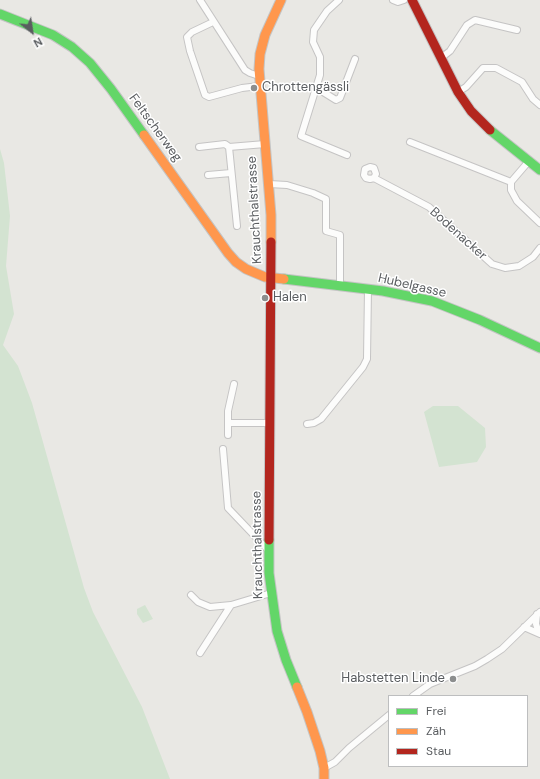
<!DOCTYPE html>
<meta charset="utf-8">
<style>
body{margin:0}
#map{position:relative;width:540px;height:779px;overflow:hidden;background:#e9e8e4;font-family:"DM Sans",sans-serif}
canvas{display:block}
.legend{position:absolute;left:388px;top:695px;width:140px;height:72px;box-sizing:border-box;background:#fff;border:1px solid #bdbebf;margin:0;padding:5px 7px;list-style:none;font-size:12px;color:#5a5d60}
.legend li{display:flex;align-items:center;gap:8px;height:20px}
.legend b{width:20px;border:1px solid #bdbebf}
.north{position:absolute;left:12px;top:12px;width:40px;height:40px;-webkit-text-stroke:3px #fff;paint-order:stroke;rotate:150deg;font-size:11px;font-weight:700;line-height:16px;text-align:center;color:#5a5d60}
.north::after{content:'';display:block;margin:auto;width:14px;height:18px;background:#5a5d60;clip-path:polygon(50% 0,100% 100%,50% 72%,0 100%)}
</style>
<div id="map">
<canvas width="540" height="779"></canvas>
<ul class="legend">
<li><b style="height:5px;background:#63d668"></b>Frei</li>
<li><b style="height:5px;background:#ff974d"></b>Zäh</li>
<li><b style="height:5px;background:#b3261e"></b>Stau</li>
</ul>
<div class="north">N</div>
</div>
<script>
const c = document.querySelector('canvas').getContext('2d');
c.lineJoin = 'round';
function paint(path, color) {
  c.fillStyle = color;
  c.fill(path, 'evenodd');
}
function shape(rows) {
  const path = new Path2D();
  for (const r of rows) {
    path.moveTo(r[0], r[1]);
    for (let i = 2; i < r.length; i += 2) path.lineTo(r[i], r[i + 1]);
  }
  return path;
}
function trace(path, color, width, dash) {
  c.strokeStyle = color;
  c.lineWidth = width;
  c.lineCap = dash ? 'butt' : 'round';
  c.setLineDash(dash || []);
  c.stroke(path);
}
function drawText(font, color, halo, rows, align = 'center') {
  c.font = font + ' "DM Sans",sans-serif';
  c.lineWidth = 3;
  c.setLineDash([]);
  c.textBaseline = 'middle';
  c.strokeStyle = halo;
  c.fillStyle = color;
  for (const [text, x, y, turn = 0] of rows) {
    c.save();
    c.translate(x, y);
    c.rotate((+turn || 0) * Math.PI / 180);
    c.textAlign = isNaN(turn) ? turn : align;
    if (halo) c.strokeText(text, 0, 0);
    c.fillText(text, 0, 0);
    c.restore();
  }
}
paint(shape([
 [0,149,4,163,10,216,6,266,14,314,3,345,18,366,32,403,84,588,93,612,142,707,170,779,0,779],
 [433,406,458,406,485,428,486,447,477,462,439,467,424,412],
 [145,605,153,619,143,623,137,614,137,609]
]), '#d3e3d1');
const street = shape([
 [200,0,245,70,250,73,259,76],
 [339,0,327,11,314,30,313,42,320,57,320,75,301,136,347,155],
 [393,0,398,2,404,0],
 [213,22,192,32,187,37,190,51,205,95,209,97,242,88,259,86],
 [441,58,450,51,467,25,475,20,517,30],
 [315,87,336,100,340,98,355,59],
 [458,92,466,87,483,68,496,68,522,82,533,99,540,105],
 [410,142,511,182],
 [199,147,225,144,229,147],
 [529,161,511,182,511,190,517,201,540,223],
 [208,175,231,173],
 [374,178,376,174,374,168,370,167,365,169,364,175,366,178,370,179,374,178,429,207,492,264,505,268,519,266,533,257,540,248],
 [269,184,287,185,313,193,326,199,326,231,340,235,340,285],
 [237,226,229,147,265,144],
 [228,423,270,423],
 [307,424,314,423,321,419,363,367,367,359,368,289],
 [228,435,228,411,234,384],
 [223,449,228,508,269,551],
 [191,595,198,602,210,607,231,605],
 [537,614,536,624,539,633],
 [524,627,540,634],
 [200,653,231,605,271,593],
 [413,696,430,684,475,666,487,659,502,649,540,612],
 [324,768,335,762,349,748,389,715]
]);
const fast = shape([
 [0,14,53,35,72,47,90,63,111,89,144,135],
 [490,130,540,170],
 [284,279,383,291,432,301,480,320,540,348],
 [269,540,269,573,277,631,286,660,297,687]
]);
const slow = shape([
 [144,135,228,253,236,262,246,269,265,277,284,279],
 [271,242,271,215,259,69,260,54,265,35,281,0],
 [297,687,307,712,320,751,324,768,324,779]
]);
const jam = shape([
 [412,0,458,92,471,111,490,130],
 [269,540,271,242]
]);
trace(street, '#c5c4c4', 8);
trace(fast, '#c4c4c4', 11);
trace(slow, '#c4c4c4', 11);
trace(jam, '#c4c4c4', 11);
trace(street, '#fcfcfb', 6);
trace(fast, '#63d668', 9);
trace(slow, '#ff974d', 9);
trace(jam, '#b3261e', 9);
for (const [x, y, r, color] of [
 [254,88,4,"#8c8e8e"],
 [265,298,4,"#8c8e8e"],
 [453,679,4,"#8c8e8e"]
]) {
  const dot = new Path2D();
  dot.arc(x, y, r, 0, 2 * Math.PI);
  c.fillStyle = color;
  c.fill(dot);
  trace(dot, '#fff', 1.5);
}
drawText('13px', '#5a5d60', '#fff', [
 ["Chrottengässli",262,88],
 ["Halen",273,298],
 ["Habstetten Linde",445,679,"right"]
], 'left');
drawText('13px', '#5a5d60', '#fff', [
 ["Feltscherweg",155,128,54],
 ["Krauchthalstrasse",255,210,-93],
 ["Bodenacker",458,234,42],
 ["Hubelgasse",412,286,13],
 ["Krauchthalstrasse",258,545,-91]
]);
</script>
